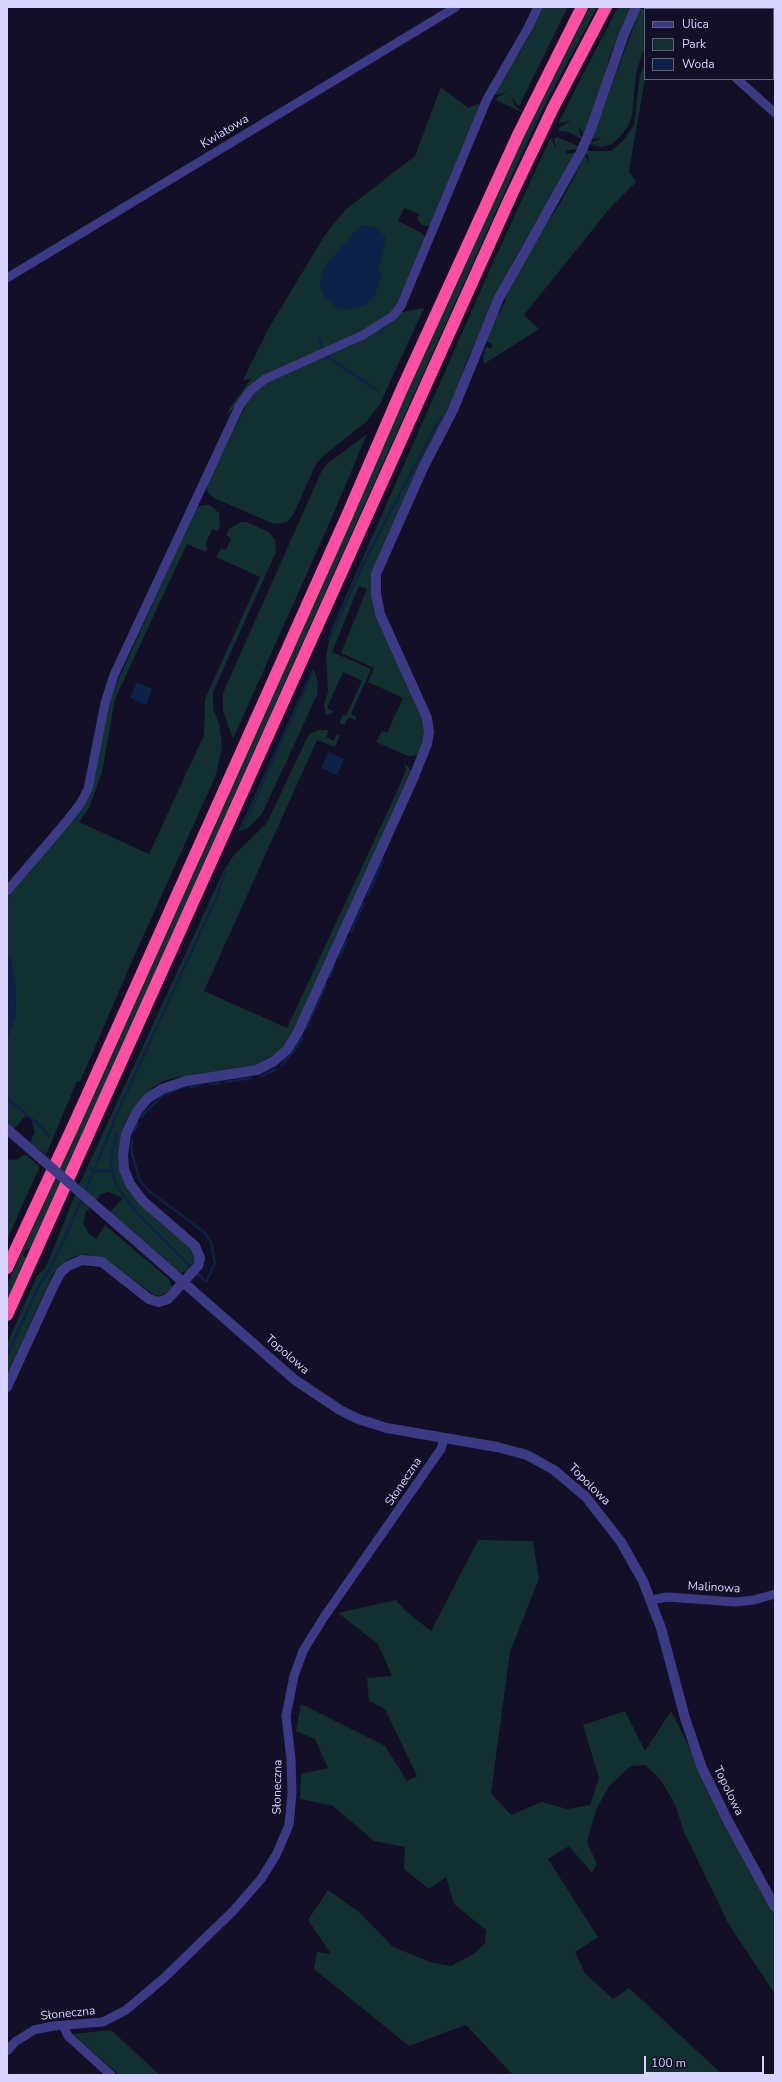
<!DOCTYPE html>
<meta charset="utf-8">
<style>
body{margin:0}
#map{position:relative;width:782px;height:2082px;overflow:hidden;background:#130f26;font-family:"Nunito Sans",sans-serif}
canvas{display:block}
.frame{position:absolute;inset:0;border:8px solid #d9d4ff;pointer-events:none}
.legend{position:absolute;left:644px;top:8px;width:130px;height:72px;box-sizing:border-box;background:#130f26;border:1px solid #625e7d;margin:0;padding:5px 7px;list-style:none;font-size:12px;color:#d9d4ff}
.legend li{display:flex;align-items:center;gap:8px;height:20px}
.legend b{width:20px;border:1px solid #625e7d}
.scale{position:absolute;left:644px;top:2056px;width:120px;height:18px;box-sizing:border-box;border:2px solid #d9d4ff;border-top:0;padding-left:5px;font-size:12px;line-height:14px;white-space:nowrap;color:#d9d4ff;-webkit-text-stroke:3px #130f26;paint-order:stroke}
</style>
<div id="map">
<canvas width="782" height="2082"></canvas>
<div class="frame"></div>
<ul class="legend">
<li><b style="height:5px;background:#3d3a85"></b>Ulica</li>
<li><b style="height:11px;background:#12302f"></b>Park</li>
<li><b style="height:11px;background:#0c2248"></b>Woda</li>
</ul>
<div class="scale">100 m</div>
</div>
<script>
const c = document.querySelector('canvas').getContext('2d');
c.lineJoin = 'round';
function paint(path, color) {
  c.fillStyle = color;
  c.fill(path, 'evenodd');
}
function shape(rows) {
  const path = new Path2D();
  for (const r of rows) {
    path.moveTo(r[0], r[1]);
    for (let i = 2; i < r.length; i += 2) path.lineTo(r[i], r[i + 1]);
  }
  return path;
}
function trace(path, color, width, dash) {
  c.strokeStyle = color;
  c.lineWidth = width;
  c.lineCap = dash ? 'butt' : 'round';
  c.setLineDash(dash || []);
  c.stroke(path);
}
function drawText(font, color, halo, rows, align = 'center') {
  c.font = font + ' "Nunito Sans",sans-serif';
  c.lineWidth = 4;
  c.setLineDash([]);
  c.textBaseline = 'middle';
  c.strokeStyle = halo;
  c.fillStyle = color;
  for (const [text, x, y, turn = 0] of rows) {
    c.save();
    c.translate(x, y);
    c.rotate((+turn || 0) * Math.PI / 180);
    c.textAlign = isNaN(turn) ? turn : align;
    if (halo) c.strokeText(text, 0, 0);
    c.fillText(text, 0, 0);
    c.restore();
  }
}
paint(shape([
 [543,7,568,7,519,106,516,104,511,95,514,104,521,112,496,100,498,97,507,92,497,95,494,94,528,39],
 [590,7,597,7,546,103,519,160,30,1250,26,1249,23,1256,27,1258,7,1301,7,1285,305,623,405,394,459,280,513,157],
 [618,7,632,7,624,21,610,56,598,101,584,135,578,126,581,136,593,142,603,138,592,139,640,9,653,7,655,9,645,9,645,49,642,54,636,74,632,116,628,126,618,139,610,145,601,147,593,145,568,132,558,131,560,127,571,121,558,123],
 [645,65,645,79,629,171,636,182,610,208,524,315,539,329,484,364,483,356,486,347,491,348,493,345,488,342,486,338,505,302,506,292,527,254,561,202,585,155,590,165,587,154,575,149,566,151,567,154,577,152,515,258,490,310,467,360,456,391,371,590,422,714,425,737,419,755,408,756,376,742,382,731,387,733,403,698,368,682,374,668,341,653,367,589,359,586,332,652,371,669,351,714,357,717,355,720,349,717,344,725,340,723,340,720,343,715,346,716,362,681,343,672,327,708,333,711,332,714,326,715,324,704,328,692,326,656,331,630,496,256,550,139,552,140,556,149,554,139,557,137,590,151,611,151,624,140,634,125,640,75],
 [441,87,468,108,478,104,481,105,450,177,433,224,425,226,421,224,417,219,419,214,404,208,398,221,422,233,426,239,394,311,380,323,266,375,226,416,231,406,251,379,243,380,270,326,325,235,345,210,415,156],
 [424,308,380,404,366,422,322,457,316,464,294,513,287,522,274,524,214,498,208,493,206,486,252,393,271,380,386,327,402,312],
 [367,434,329,524,233,739,223,711,223,693,322,470,327,464],
 [203,505,210,505,219,513,220,527,218,531,212,529,205,546,208,547,206,552,187,544,115,699,102,772,89,808,79,822,149,854,204,735,205,699,260,577,216,557,221,548,226,550,231,538,226,535,229,529,241,522,247,522,270,533,275,540,276,552,213,692,213,709,219,723,222,747,216,775,132,961,80,1082,77,1081,46,1155,30,1142,35,1132,31,1119,26,1115,14,1129,7,1123,7,1039,16,1015,15,981,11,960,7,956,7,898,85,800,111,696,196,508],
 [314,669,318,684,317,695,262,814,249,827,238,832,312,670],
 [319,730,329,730,326,737,334,741,337,734,340,735,335,747,317,740,204,991,287,1028,394,798,406,770,404,764,408,766,412,773,293,1035,282,1050,256,1065,175,1078,163,1081,152,1088,132,1109,124,1125,119,1148,121,1175,128,1189,193,1250,195,1260,189,1270,182,1273,174,1269,110,1212,123,1198,108,1192,101,1194,86,1212,83,1223,89,1234,96,1239,105,1225,169,1279,172,1287,167,1293,159,1296,154,1295,107,1260,85,1254,73,1257,66,1261,53,1274,7,1375,7,1344,37,1276,45,1268,50,1257,80,1183,224,870,234,855,267,823,307,738,310,734],
 [25,1154,39,1166,39,1168,7,1240,7,1160,18,1159],
 [478,1540,533,1541,539,1579,510,1652,491,1793,511,1815,542,1802,567,1809,590,1805,599,1778,583,1725,625,1711,645,1751,671,1711,775,1913,775,1994,728,1923,684,1832,675,1804,660,1779,645,1765,631,1766,609,1786,596,1810,587,1842,597,1864,592,1873,569,1846,548,1859,598,1937,575,1952,585,1973,613,1999,629,1988,723,2075,513,2075,466,2025,409,2046,314,1969,317,1952,331,1954,308,1920,328,1890,359,1912,393,1947,433,1963,451,1966,475,1953,485,1943,486,1930,454,1904,446,1877,429,1889,404,1869,405,1847,374,1841,333,1806,300,1799,301,1774,328,1768,315,1739,296,1731,301,1704,385,1746,407,1781,417,1776,385,1709,369,1701,367,1678,392,1676,378,1644,338,1613,396,1600,407,1612,431,1631],
 [111,2030,160,2075,119,2075,73,2034]
]), '#12302f');
paint(shape([
 [361,225,375,227,386,237,378,272,382,275,375,295,366,305,346,310,337,308,325,297,321,290,320,282,325,266],
 [137,682,152,689,146,705,130,698],
 [328,752,344,759,337,775,321,768],
 [7,956,11,960,15,981,16,1015,7,1039]
]), '#0c2248');
trace(shape([
 [319,340,326,356,377,390],
 [329,639,366,558,440,418],
 [242,829,313,671],
 [368,895,383,860],
 [351,932,364,903],
 [339,958,347,940],
 [330,977,334,966],
 [306,1029,326,985],
 [282,1065,294,1051,302,1038],
 [261,1076,275,1070],
 [226,1082,251,1078],
 [209,1084,219,1083],
 [190,1087,200,1085],
 [7,1098,37,1123,49,1136],
 [141,1117,163,1095,180,1088],
 [135,1130,138,1124],
 [117,1133,111,1158,112,1171,118,1188,136,1212,193,1269],
 [132,1139,132,1154,140,1181,149,1191,204,1232,211,1242,215,1263,206,1282,197,1273],
 [90,1168,94,1171,115,1170],
 [85,1192,120,1107,217,896,225,872],
 [7,1355,39,1286,52,1265,83,1197]
]), '#0c2248', 2.5);
trace(shape([
 [656,7,658,9],
 [737,79,775,113],
 [7,278,456,7],
 [7,891,66,822,80,804,88,789,105,703,114,675,240,405,251,390,265,379,363,335,393,316,401,306,487,99,528,28,538,7],
 [651,1600,667,1597,736,1602,754,1600,775,1594],
 [63,2025,68,2036,111,2075],
 [7,2051,15,2042,34,2030,53,2026,103,2022,126,2010,164,1978,234,1910,261,1879,276,1855,289,1825,292,1793,291,1759,286,1716,294,1676,303,1651,324,1617,441,1449,444,1439]
]), '#3d3a85', 9);
trace(shape([
 [112,1220,295,1380,340,1410,358,1419,387,1428,497,1447,527,1455,554,1470,586,1497,621,1542,643,1581,661,1628,685,1718,702,1768,729,1823,775,1907],
 [7,1387,53,1287,61,1272,68,1266,82,1260,102,1262,149,1299,159,1302,168,1299,198,1266,200,1258,195,1246,143,1201,130,1184,124,1169,123,1155,126,1134,137,1111,148,1098,162,1089,186,1081,257,1070,274,1061,287,1050,298,1032,413,779,427,744,429,732,427,718,380,614,376,594,376,574,423,468,453,410,499,298,581,152,591,129,624,34,636,7]
]), '#3d3a85', 10);
trace(shape([
 [7,1268,75,1122,226,786,346,518,401,391,518,135,582,7],
 [7,1315,511,196,553,108,606,7]
]), '#ff4fa3', 12);
trace(shape([
 [7,1129,112,1220]
]), '#3d3a85', 10);
drawText('12px', '#d9d4ff', '#130f26', [
 ["Kwiatowa",225,132,-31],
 ["Topolowa",287,1355,41],
 ["Słoneczna",404,1482,-56],
 ["Topolowa",589,1485,45],
 ["Malinowa",714,1588,3],
 ["Słoneczna",278,1787,-89],
 ["Topolowa",728,1791,64],
 ["Słoneczna",68,2014,-6]
]);
</script>
